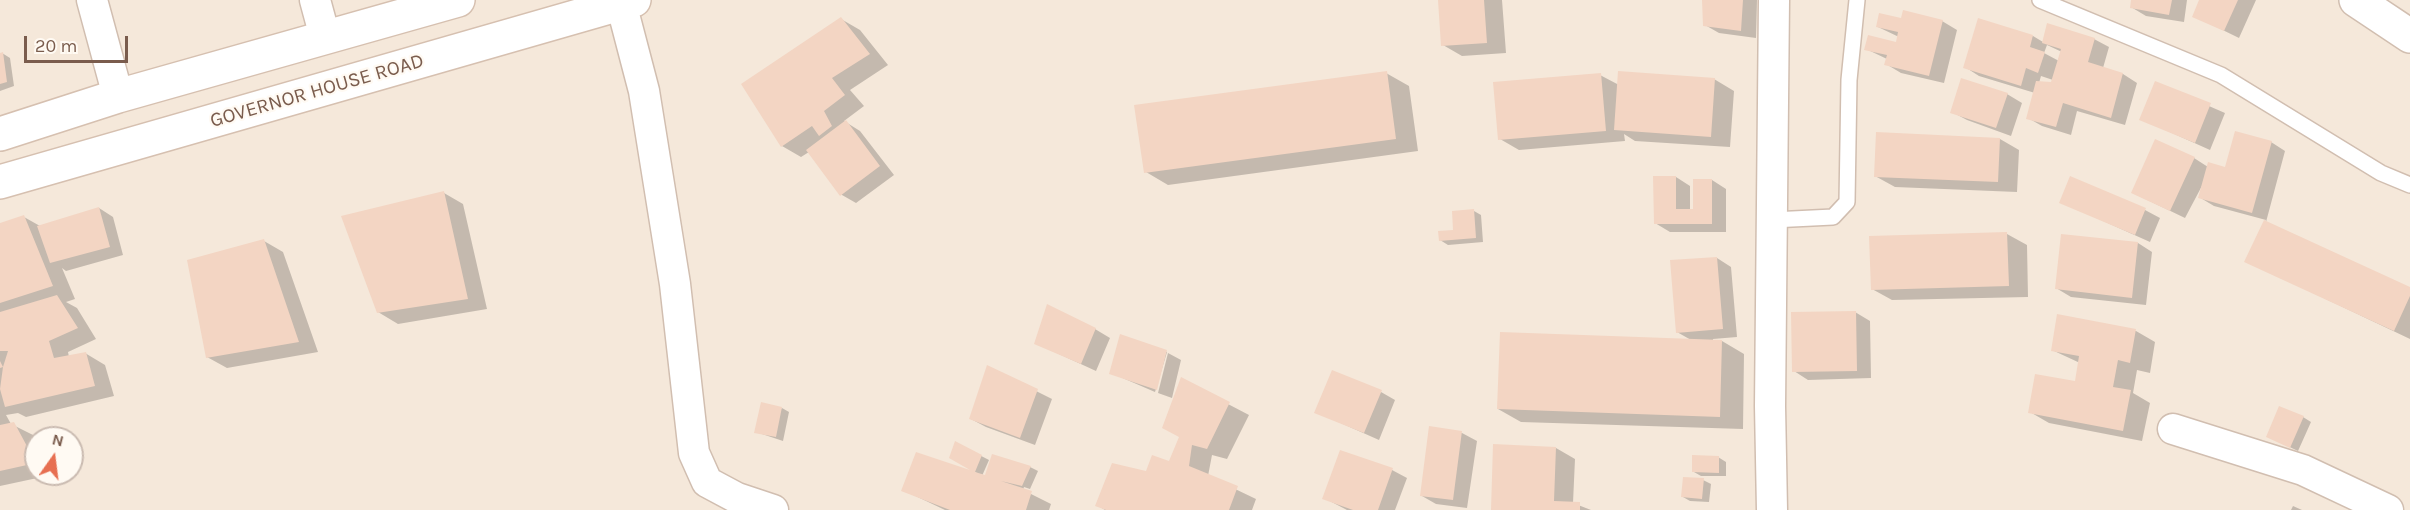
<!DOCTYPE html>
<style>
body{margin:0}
#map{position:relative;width:2410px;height:510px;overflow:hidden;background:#fdf6ec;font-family:Karla,sans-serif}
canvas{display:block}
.north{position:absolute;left:24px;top:426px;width:60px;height:60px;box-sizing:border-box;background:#fffaf3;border:2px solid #cabbb1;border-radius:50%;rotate:14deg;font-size:16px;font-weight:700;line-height:24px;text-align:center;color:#7a5c4d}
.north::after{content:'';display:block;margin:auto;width:21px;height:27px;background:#e76f51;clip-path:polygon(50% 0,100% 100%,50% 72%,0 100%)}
.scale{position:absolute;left:24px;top:36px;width:104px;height:27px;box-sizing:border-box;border:3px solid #7a5c4d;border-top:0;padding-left:8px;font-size:18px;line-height:21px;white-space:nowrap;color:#7a5c4d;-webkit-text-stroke:4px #fffaf3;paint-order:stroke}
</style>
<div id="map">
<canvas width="2410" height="510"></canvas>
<div class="north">N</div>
<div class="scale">20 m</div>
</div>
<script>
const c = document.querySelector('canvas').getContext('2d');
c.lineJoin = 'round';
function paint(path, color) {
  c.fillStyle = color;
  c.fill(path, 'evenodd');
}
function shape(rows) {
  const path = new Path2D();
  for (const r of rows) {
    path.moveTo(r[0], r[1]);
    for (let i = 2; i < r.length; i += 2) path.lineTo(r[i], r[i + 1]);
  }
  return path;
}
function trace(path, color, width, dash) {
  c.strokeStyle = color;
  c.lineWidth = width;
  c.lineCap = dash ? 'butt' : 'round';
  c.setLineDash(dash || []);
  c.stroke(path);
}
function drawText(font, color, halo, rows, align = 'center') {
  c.font = font + ' Karla,sans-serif';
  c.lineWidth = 4.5;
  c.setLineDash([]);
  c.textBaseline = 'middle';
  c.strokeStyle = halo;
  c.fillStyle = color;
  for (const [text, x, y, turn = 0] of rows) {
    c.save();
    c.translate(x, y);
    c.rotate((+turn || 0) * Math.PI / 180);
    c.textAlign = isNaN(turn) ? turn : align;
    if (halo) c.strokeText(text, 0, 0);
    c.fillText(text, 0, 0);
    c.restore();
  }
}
paint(shape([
 [0,0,2410,0,2410,510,0,510],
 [36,438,72,438,72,474,36,474]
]), '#f5e8da');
paint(shape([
 [1440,0,1502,0,1506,53,1462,56,1443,45],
 [1704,0,1757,0,1756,38,1719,33,1705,25],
 [2132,0,2187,0,2184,22,2146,16,2131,7],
 [2201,0,2256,0,2239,38,2194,16],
 [841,19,860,30,888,65,850,90,864,106,844,121,860,131,894,175,856,203,842,195,809,152,801,157,782,146],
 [1902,20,1942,21,1957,30,1944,83,1901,73,1886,64,1887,59,1866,49,1898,44,1899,37,1878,27],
 [2033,36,2043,42,2094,39,2109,47,2103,68,2123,74,2137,83,2125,125,2077,111,2071,135,2042,126,2028,118,2035,93,1979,76,1965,67],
 [2047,45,2062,52,2059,61,2044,53],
 [2041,76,2053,80,2052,83,2039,83],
 [2,53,10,58,14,86,0,91,0,54],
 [1386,73,1409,86,1418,151,1168,185,1146,172],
 [1600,75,1619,85,1714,79,1734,91,1730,147,1635,141,1624,134,1625,141,1519,150,1500,139],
 [2156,83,2225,113,2210,150,2141,119],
 [2007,94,2022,103,2011,136,1967,120,1952,112],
 [2000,139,2019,150,2017,192,1895,187,1875,176],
 [2271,142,2285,151,2266,222,2410,289,2410,339,2246,261,2266,220,2214,206,2199,197,2204,182,2185,218,2133,193,2194,158,2208,167,2227,168],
 [1676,177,1690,186,1690,211,1694,211,1712,180,1726,189,1726,232,1670,232,1655,223],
 [444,193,463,204,487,309,398,324,378,312],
 [2061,202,2145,210,2160,218,2150,242],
 [99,208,113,217,123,255,66,271,62,268,75,299,66,302,77,308,96,339,68,352,69,357,85,353,105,365,114,396,26,417,18,413,6,415,11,424,33,435,36,440,36,474,56,474,0,486,0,224,24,217,40,226],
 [1474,211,1481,215,1483,242,1448,245,1440,240,1455,231],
 [2007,234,2027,245,2028,297,1892,300,1872,289],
 [264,241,283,252,318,352,227,368,207,357],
 [2138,243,2152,252,2146,305,2071,297,2056,288],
 [1717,258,1731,267,1737,337,1713,339,1713,341,1722,341,1744,354,1743,429,1521,422,1498,409,1691,340,1677,332],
 [1855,312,1870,321,1871,378,1808,380,1794,371],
 [2059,316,2136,331,2155,342,2150,373,2137,370,2133,393,2150,403,2142,441,2049,423,2030,412,2076,382,2080,363,2052,350],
 [1095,329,1110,338,1096,371,1035,343],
 [1121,336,1167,352,1155,392,1111,373],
 [1168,353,1181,360,1172,398,1158,393],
 [988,367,1052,399,1035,445,986,427,971,419],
 [1182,380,1249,415,1227,459,1212,455,1208,476,1256,499,1252,510,1105,510,1097,505,1147,473,1170,463,1181,437],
 [1381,392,1395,400,1379,440,1316,412],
 [782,408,789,412,783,441,756,432],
 [2303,417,2311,422,2298,451,2273,439],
 [1431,428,1462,433,1477,441,1467,508,1436,504,1422,496],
 [956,443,989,460,982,476,1030,467,1038,471,1030,489,1024,487,1023,490,1051,504,1049,510,945,510,903,490,980,475,951,457],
 [1556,448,1575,459,1573,503,1591,510,1492,510],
 [1718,457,1726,462,1726,476,1701,476,1694,472],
 [1392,470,1407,478,1395,510,1347,510,1324,498],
 [1703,480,1711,484,1709,502,1690,501,1683,497],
 [2293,506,2302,510,2291,510]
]), '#0003');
paint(shape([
 [1438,0,1484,0,1487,43,1441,46],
 [1702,0,1743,0,1741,31,1703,26],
 [2131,0,2172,0,2169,15,2130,8],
 [2199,0,2238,0,2224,31,2192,17],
 [1903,10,1943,20,1929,76,1884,65,1887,55,1864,50,1868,35,1896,42,1898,32,1876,27,1879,13,1901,18],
 [841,17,870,54,832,78,845,95,824,111,832,126,819,136,812,126,781,147,741,84],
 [1978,18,2033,35,2030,47,2045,52,2038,73,2026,68,2021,86,1963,68],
 [2047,23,2095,38,2088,62,2123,73,2111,118,2063,103,2056,127,2026,119,2036,81,2051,82,2061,49,2042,43],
 [3,52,7,82,0,84,0,53],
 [1387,71,1396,139,1144,173,1134,105],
 [1618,71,1715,78,1711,137,1614,130],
 [1601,73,1606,131,1498,140,1493,82],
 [1961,78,2008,93,1996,128,1950,113],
 [2155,81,2211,103,2195,143,2139,120],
 [846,120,880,166,840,196,806,150],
 [2235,131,2272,141,2252,213,2198,198,2208,162,2225,167],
 [1876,132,2000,138,1998,182,1874,177],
 [2155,139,2195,157,2170,211,2131,193],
 [1653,176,1676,176,1676,209,1693,209,1693,179,1712,179,1712,224,1654,224],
 [2070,176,2146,208,2135,235,2059,203],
 [444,191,468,299,377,313,341,216],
 [99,207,110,247,50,263,37,226],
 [1474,209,1476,238,1439,241,1438,231,1453,230,1452,211],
 [24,215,53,286,0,303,0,223],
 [2264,220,2410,287,2410,296,2394,331,2244,262],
 [2007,232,2009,286,1871,290,1869,236],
 [2061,234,2138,242,2132,298,2055,289],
 [264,239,299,342,206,358,187,260],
 [1717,257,1723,329,1676,333,1670,260],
 [57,295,78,328,49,341,54,358,86,352,95,386,5,407,0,389,3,367,0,368,0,361,3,367,8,351,0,351,0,312],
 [1047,304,1096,328,1081,364,1034,344],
 [1856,311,1857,371,1792,372,1791,312],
 [2057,314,2136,329,2130,363,2118,360,2113,387,2131,390,2123,431,2028,413,2035,374,2075,381,2079,356,2051,351],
 [1500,332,1722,340,1720,417,1497,409],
 [1120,334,1167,350,1157,390,1109,374],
 [987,365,1038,389,1020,438,969,419],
 [1332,370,1382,390,1364,433,1314,413],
 [1181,377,1230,402,1207,449,1192,445,1189,466,1238,486,1229,510,1106,510,1095,506,1112,463,1146,471,1152,455,1169,461,1179,437,1162,428],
 [761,402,782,407,776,437,754,433],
 [2279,406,2304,416,2290,448,2266,437],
 [14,422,36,463,0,471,0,425],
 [1429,426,1462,431,1453,500,1420,496],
 [955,441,982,455,975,472,985,475,992,454,1031,466,1022,486,1001,481,1032,491,1026,510,950,510,901,491,916,452,970,470,949,458],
 [1493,444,1556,447,1554,501,1580,502,1580,510,1491,510],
 [1340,450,1393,468,1378,510,1353,510,1322,499],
 [1692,455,1719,456,1719,473,1692,472],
 [1683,477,1704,478,1702,499,1681,497]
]), '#f3d5c3');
const service = shape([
 [2040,0,2221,75,2381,173,2410,185],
 [1772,220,1833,217,1847,202,1849,80,1857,0]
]);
const minor = shape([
 [92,0,118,96],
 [315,0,325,37],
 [621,3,644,91,675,284,694,453,707,482,737,498,773,510],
 [2173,429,2303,470,2388,510],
 [1772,510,1770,406,1774,0]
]);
const tertiary = shape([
 [2356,0,2410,36]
]);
const secondary = shape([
 [0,134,118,96,458,0],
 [0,182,634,0]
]);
trace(service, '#d1beb0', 18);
trace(minor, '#d1beb0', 33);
trace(tertiary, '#d1beb0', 36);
trace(secondary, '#d6c0b0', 36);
trace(service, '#fff', 15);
trace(minor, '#fff', 30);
trace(tertiary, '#fff', 33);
trace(secondary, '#fff', 33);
drawText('20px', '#7a5c4d', '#fffaf3', [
 ["GOVERNOR HOUSE ROAD",317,91,-16]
]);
</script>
